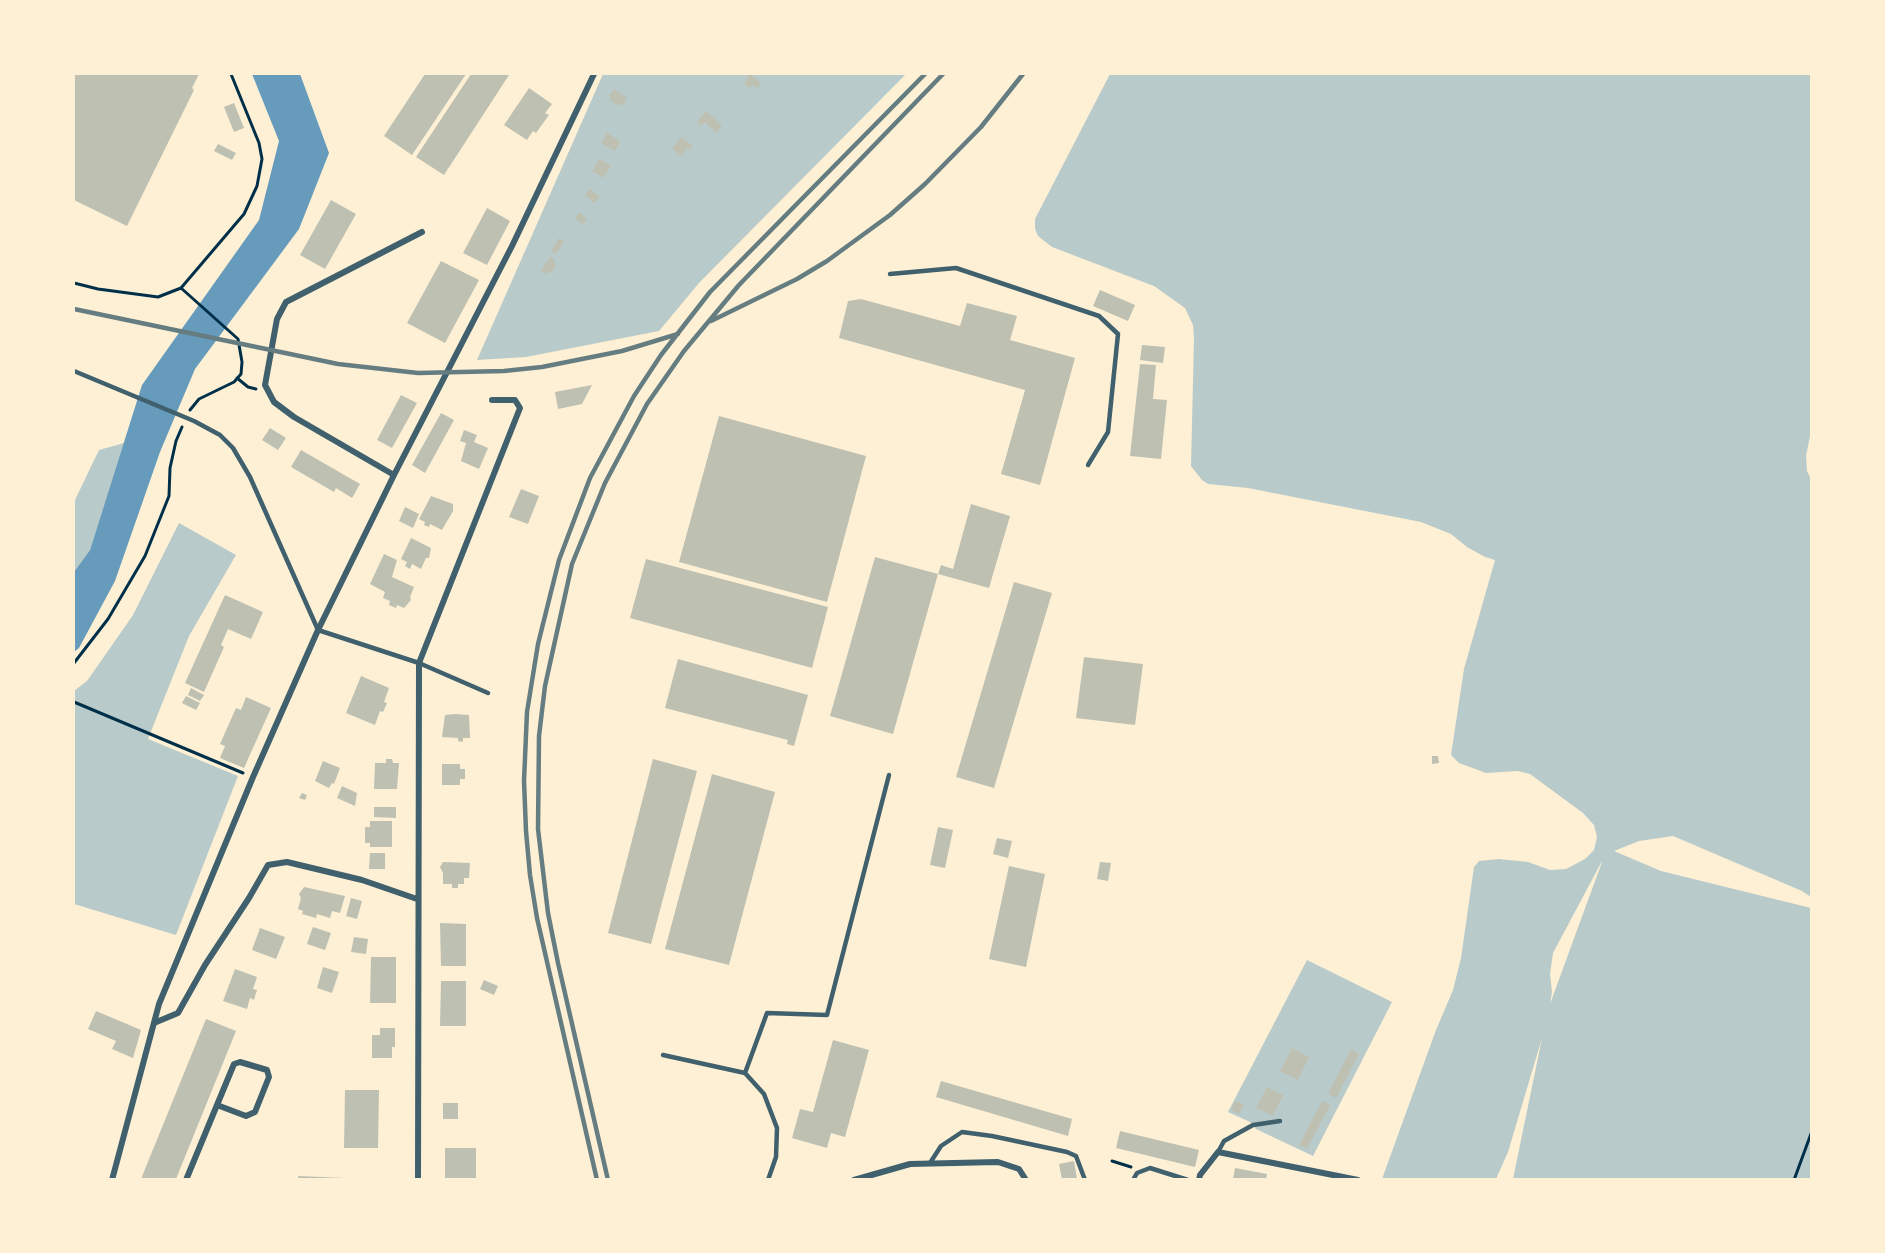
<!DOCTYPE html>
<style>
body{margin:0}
#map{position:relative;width:1885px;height:1253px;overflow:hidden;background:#fdf0d5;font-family:"PT Sans",sans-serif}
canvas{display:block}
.frame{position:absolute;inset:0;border:75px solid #fdf0d5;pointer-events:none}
</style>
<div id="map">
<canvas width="1885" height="1253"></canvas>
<div class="frame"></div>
</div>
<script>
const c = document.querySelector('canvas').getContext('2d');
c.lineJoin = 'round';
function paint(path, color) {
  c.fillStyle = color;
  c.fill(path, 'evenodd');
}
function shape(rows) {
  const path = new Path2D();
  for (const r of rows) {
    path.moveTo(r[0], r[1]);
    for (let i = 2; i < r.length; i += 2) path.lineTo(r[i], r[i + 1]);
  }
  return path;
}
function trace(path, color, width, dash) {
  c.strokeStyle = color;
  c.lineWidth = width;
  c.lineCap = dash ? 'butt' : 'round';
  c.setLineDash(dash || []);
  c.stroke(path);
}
paint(shape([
 [603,74,906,74,699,283,659,331,526,357,477,360],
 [1110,74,1811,74,1812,426,1806,456,1807,471,1812,481,1811,897,1802,891,1673,836,1639,841,1614,851,1661,871,1811,908,1811,1179,1513,1179,1542,1038,1508,1152,1496,1179,1382,1179,1436,1030,1453,990,1461,958,1474,867,1479,861,1499,859,1528,862,1550,870,1566,869,1585,859,1594,850,1597,837,1594,825,1583,813,1530,774,1518,771,1486,773,1459,763,1451,755,1464,669,1495,560,1485,557,1467,547,1451,534,1421,522,1248,488,1208,484,1202,480,1191,466,1194,338,1193,325,1185,308,1154,286,1052,247,1038,236,1035,229,1035,219],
 [1602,861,1602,862,1550,1004,1552,992,1550,974,1553,953],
 [124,443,90,550,74,572,74,502,99,450],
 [179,523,236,555,189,636,148,739,238,776,176,935,74,904,74,691,87,681,133,615],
 [1307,960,1392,1002,1313,1156,1256,1129,1250,1122,1228,1112]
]), '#b9caca');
paint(shape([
 [252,74,300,74,329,153,299,229,195,369,160,452,115,581,79,648,74,652,74,572,90,550,142,385,259,220,279,141]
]), '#669bbc');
paint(shape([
 [74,74,199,74,192,88,194,90,127,226,74,200],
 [425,74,466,74,412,155,384,136],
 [471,74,509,75,444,175,416,157],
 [750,74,761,83,757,88,753,85,750,88,744,83],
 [529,88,552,104,545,113,549,115,536,133,533,131,527,140,504,125],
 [614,89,627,98,623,105,621,103,619,106,610,100,611,98,609,96],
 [234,103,244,128,234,132,224,107],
 [706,111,722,125,716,133,705,122,702,126,697,122],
 [607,133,620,141,615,151,601,143],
 [681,137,693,146,690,150,688,148,681,156,672,149],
 [218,144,236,153,232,160,214,151],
 [600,159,611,166,603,178,592,171],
 [590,189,600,197,594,203,585,195],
 [331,200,356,214,325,269,300,255],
 [487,208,510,221,487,265,463,253],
 [580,212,587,219,582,224,575,218],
 [559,238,564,242,556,254,551,251],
 [550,257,555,260,553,264,556,265,552,272,549,271,547,274,541,271],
 [441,261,479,280,445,343,407,323],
 [1100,290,1135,305,1128,321,1093,306],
 [861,299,960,326,967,303,1017,316,1010,340,1075,358,1040,485,1001,474,1025,390,839,338,848,301],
 [1142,345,1165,347,1163,363,1140,360],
 [1140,364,1156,365,1153,399,1167,400,1161,459,1130,456],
 [592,385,582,404,558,409,555,392],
 [401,395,417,403,392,448,377,440],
 [441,413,454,420,425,473,412,465],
 [719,416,866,456,827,602,679,562],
 [270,428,286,438,278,450,262,440],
 [464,430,477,435,474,442,488,448,479,469,461,461,466,443,460,441],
 [301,450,360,484,352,498,336,488,334,492,291,467],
 [521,489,539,496,528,524,509,517],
 [431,496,453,504,453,511,442,530,430,524,429,527,424,525,425,522,419,519],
 [971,504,1010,516,989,588,938,574,941,565,953,569],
 [405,507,419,514,413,528,399,521],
 [411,538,431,548,429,558,426,558,421,569,412,564,410,569,405,566,407,562,401,559],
 [384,554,397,560,392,577,414,587,410,597,411,600,404,608,397,605,396,608,389,605,390,601,383,598,385,592,370,584],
 [875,557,938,574,893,734,830,716],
 [646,559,828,607,812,668,630,618],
 [1014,582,1052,593,994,788,956,777],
 [225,595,263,612,251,639,228,629,221,645,224,647,204,692,185,683],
 [1084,657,1143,664,1135,725,1076,718],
 [678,659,808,695,794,746,787,744,788,740,665,708],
 [361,676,389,688,384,702,387,703,383,712,380,711,375,725,346,713],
 [191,688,204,695,200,701,188,695],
 [186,696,200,703,196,710,182,703],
 [246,697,271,708,244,768,220,758,225,746,220,744,236,708,241,710],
 [455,714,469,715,470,738,463,738,463,742,458,741,458,738,442,737,445,715],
 [1432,756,1438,756,1439,763,1432,764],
 [386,759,392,759,393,763,399,763,397,789,374,789,375,763,386,763],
 [653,759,697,771,651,944,608,933],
 [323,761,340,768,334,784,332,783,329,788,315,781],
 [442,764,460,764,460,769,465,769,465,779,460,779,460,785,442,785],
 [712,774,775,792,729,965,665,949],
 [342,786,357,793,355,806,337,798],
 [302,793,307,795,305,800,299,798],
 [374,807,396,807,396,818,374,817],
 [370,821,392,821,392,847,370,847,370,843,365,843,365,827,370,827],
 [938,827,953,830,945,868,930,865],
 [997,838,1012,841,1008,858,993,854],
 [370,853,385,853,385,869,369,869],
 [443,862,470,863,469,878,464,878,464,884,458,884,458,888,452,888,452,884,443,884,443,873,440,867],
 [1100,862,1111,863,1108,881,1097,879],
 [1009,866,1045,874,1026,967,989,959],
 [304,887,345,896,340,913,332,911,330,918,317,914,316,918,302,914,303,911,298,909,301,898,299,894],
 [351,898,362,901,357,919,346,916],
 [440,923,466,924,466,966,441,966],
 [313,927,331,933,325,950,307,944,310,935,316,938,310,935],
 [260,928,285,937,276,959,252,950],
 [354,937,368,939,366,954,351,952],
 [371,957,396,957,396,1003,370,1003],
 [323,967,339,972,332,993,317,988],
 [235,969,257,977,253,989,257,990,254,1000,250,998,247,1009,223,1001],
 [484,980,498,986,494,995,480,989],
 [441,981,466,981,466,1026,440,1026],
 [96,1011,141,1030,133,1058,112,1049,116,1041,88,1029],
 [206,1019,236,1031,176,1179,141,1179],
 [380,1028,395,1028,395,1047,392,1047,392,1058,372,1058,372,1035,380,1035],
 [833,1040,869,1050,845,1137,831,1133,827,1148,792,1138,800,1109,813,1112],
 [1292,1048,1309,1057,1298,1080,1280,1071],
 [1351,1049,1359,1054,1336,1098,1328,1094],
 [941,1081,1072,1119,1068,1136,936,1097],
 [1267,1087,1283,1095,1273,1116,1256,1108],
 [345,1090,379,1090,378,1148,344,1148],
 [1235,1101,1244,1105,1239,1114,1231,1110],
 [1322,1101,1330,1105,1307,1149,1299,1145],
 [443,1103,458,1103,458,1119,443,1119],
 [1120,1131,1199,1150,1195,1167,1116,1148],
 [445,1148,476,1148,476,1179,445,1179],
 [1074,1161,1077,1179,1062,1179,1059,1164],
 [1235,1168,1267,1174,1266,1179,1233,1179],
 [298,1176,345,1178,345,1179,298,1179]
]), '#bec0b2');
trace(shape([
 [74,283,98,289,158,297,181,288,244,214,257,186,262,159,259,143,231,74],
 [181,288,238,339,242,362,241,374,234,382,199,399,190,410],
 [237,378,248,387,256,389],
 [74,663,108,619,145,556,169,496,170,468,176,441,182,427],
 [74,702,243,773],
 [1112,1161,1131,1167],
 [1794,1180,1812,1131]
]), '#003049', 3);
trace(shape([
 [890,274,956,268,1099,316,1118,334,1108,432,1088,465],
 [74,371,194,421,220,435,233,448,250,477,318,630,419,663,488,693],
 [663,1055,745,1073,764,1094,777,1128,776,1157,768,1180],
 [745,1073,767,1013,827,1015,889,775],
 [1218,1152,1224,1141,1253,1125,1280,1121],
 [930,1163,941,1146,962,1132,992,1136,1067,1152,1076,1156,1085,1180],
 [1133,1180,1137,1173,1150,1168,1188,1180]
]), '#3f606c', 4.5);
trace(shape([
 [394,475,294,417,274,402,265,385,277,319,286,302,422,232],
 [154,1023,178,1013,205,965,249,898,268,865,287,862,362,880,417,899],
 [112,1180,159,1004,253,777,318,630,394,475,512,246,594,74],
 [186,1180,217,1105,234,1064,240,1062,267,1070,269,1077,255,1112,246,1116,217,1105],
 [418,1180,419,663,520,408,515,400,492,400],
 [854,1180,910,1164,998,1162,1019,1169,1026,1180],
 [1199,1180,1200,1175,1218,1152,1358,1180]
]), '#3f606c', 6);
trace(shape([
 [74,309,338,364,418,373,504,371,542,367,622,351,678,334],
 [711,321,797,279,827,261,890,215,925,184,981,127,1023,74],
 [597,1180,537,918,530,875,526,831,524,781,527,712,538,644,559,560,590,478,634,396,661,355,710,292,925,74],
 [608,1180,558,963,548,913,538,829,539,736,545,686,572,564,605,483,647,404,684,351,739,285,943,74]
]), '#657d81', 4.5);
</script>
